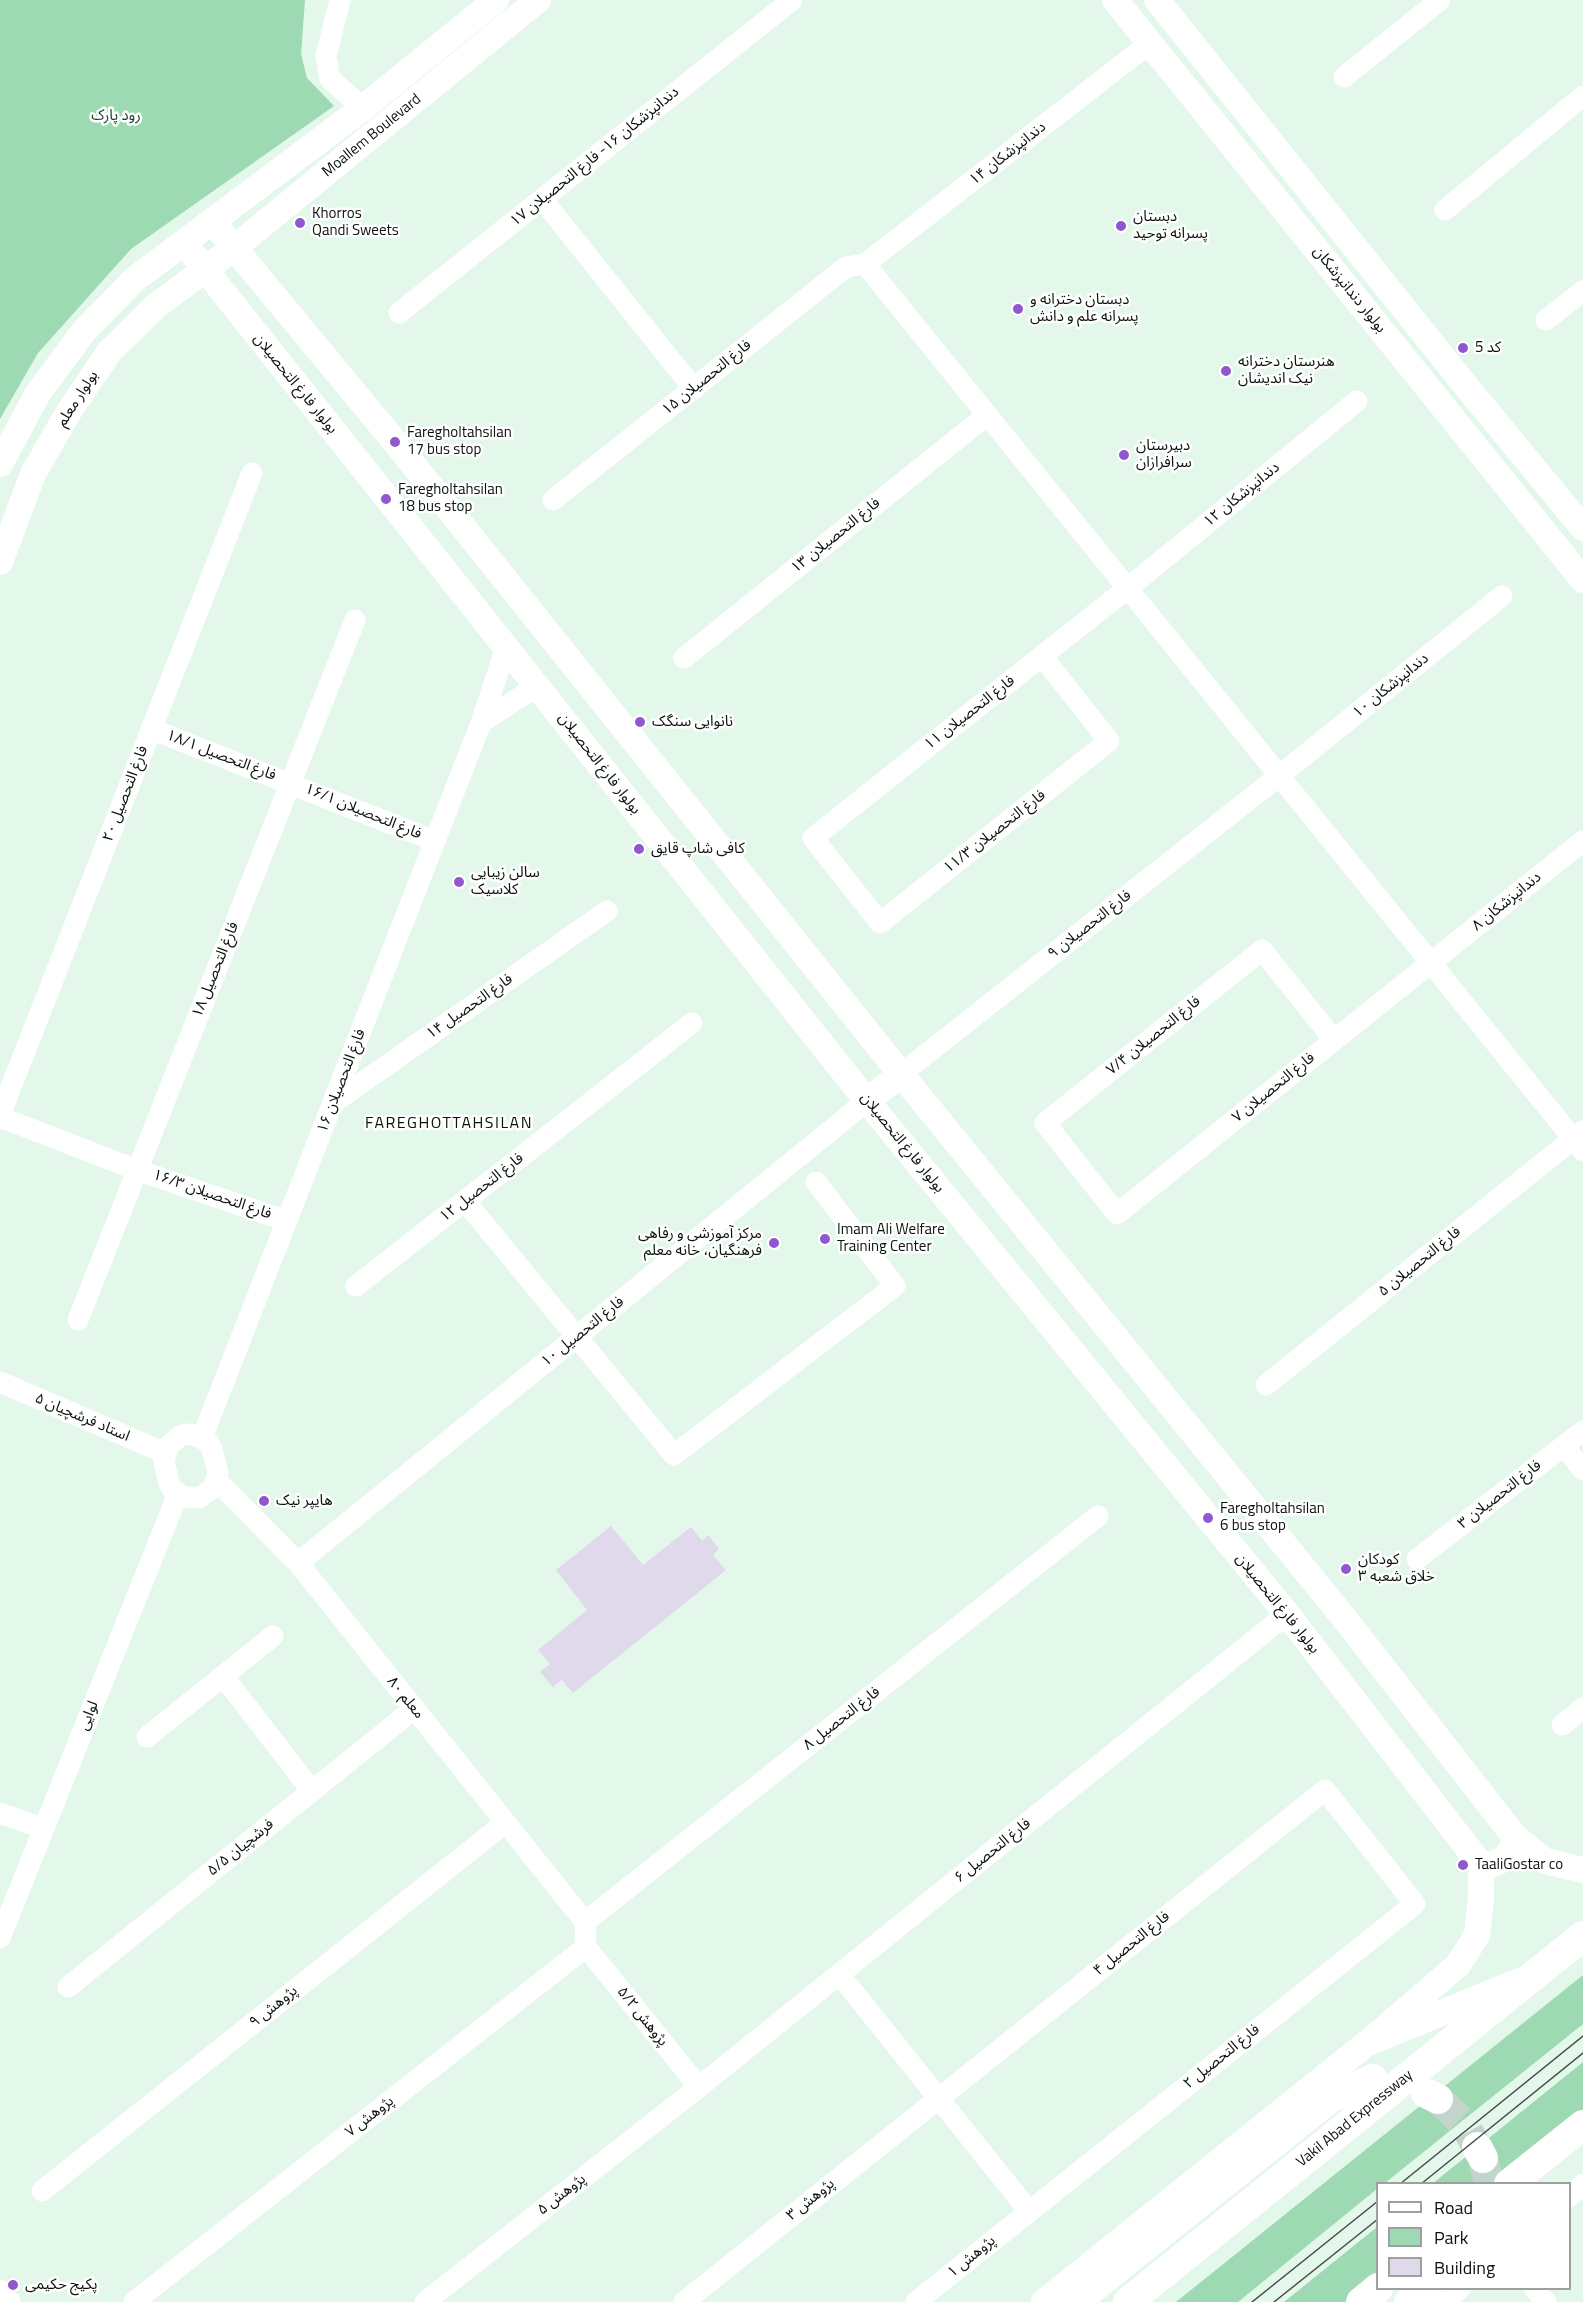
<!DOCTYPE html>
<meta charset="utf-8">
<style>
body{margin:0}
#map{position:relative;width:1583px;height:2302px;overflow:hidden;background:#e4f7eb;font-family:"Titillium Web",sans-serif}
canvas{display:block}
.legend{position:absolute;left:1376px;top:2182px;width:195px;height:108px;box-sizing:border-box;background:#fff;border:2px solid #9da09e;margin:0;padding:8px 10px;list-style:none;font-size:18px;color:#0b120d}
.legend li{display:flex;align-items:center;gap:12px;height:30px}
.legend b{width:30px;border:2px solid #9da09e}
</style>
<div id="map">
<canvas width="1583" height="2302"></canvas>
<ul class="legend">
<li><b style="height:8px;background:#fff"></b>Road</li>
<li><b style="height:16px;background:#9dd9b3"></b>Park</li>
<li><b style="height:16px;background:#e0d9ec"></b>Building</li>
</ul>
</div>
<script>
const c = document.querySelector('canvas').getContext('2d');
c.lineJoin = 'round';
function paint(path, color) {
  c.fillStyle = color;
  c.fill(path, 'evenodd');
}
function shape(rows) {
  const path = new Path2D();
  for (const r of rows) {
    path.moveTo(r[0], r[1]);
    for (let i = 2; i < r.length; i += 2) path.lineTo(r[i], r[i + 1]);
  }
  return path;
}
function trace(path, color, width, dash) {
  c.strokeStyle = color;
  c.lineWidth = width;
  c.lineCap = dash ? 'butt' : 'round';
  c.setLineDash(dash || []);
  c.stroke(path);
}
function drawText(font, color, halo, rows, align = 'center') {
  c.font = font + ' "Titillium Web","Noto Sans Arabic",sans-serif';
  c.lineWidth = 5;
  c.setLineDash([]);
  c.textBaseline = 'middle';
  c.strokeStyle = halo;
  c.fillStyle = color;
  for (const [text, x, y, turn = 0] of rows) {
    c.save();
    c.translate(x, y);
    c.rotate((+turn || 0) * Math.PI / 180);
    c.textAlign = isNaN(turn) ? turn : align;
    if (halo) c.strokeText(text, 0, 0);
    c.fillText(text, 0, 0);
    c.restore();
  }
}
paint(shape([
 [0,0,305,0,301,54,307,78,334,106,131,249,38,353,0,419],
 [1583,1975,1583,2024,1385,2183,1378,2184,1377,2189,1238,2302,1176,2302],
 [1583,2062,1583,2112,1494,2183,1432,2184],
 [1377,2227,1377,2277,1347,2302,1284,2302]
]), '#9dd9b3');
paint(shape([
 [611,1526,643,1565,691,1527,702,1541,708,1535,719,1549,713,1555,726,1570,573,1693,562,1680,553,1687,540,1672,550,1664,538,1650,587,1610,556,1570]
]), '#e0d9ec');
trace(shape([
 [1438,2099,1464,2124,1477,2147],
 [1483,2158,1489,2184]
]), '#c3d5ca', 30, [30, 15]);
trace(shape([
 [340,0,326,56,330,79,363,108],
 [1344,77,1440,0],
 [542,199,694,389],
 [1445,210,1583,96],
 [865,264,1583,1151],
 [399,313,792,0],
 [1546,320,1583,291],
 [553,500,846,267,865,264,1150,43],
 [1042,656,1109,741,880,923,813,838,1042,656,1128,588,1357,401],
 [684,658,987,415],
 [481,723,537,686],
 [151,729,435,841],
 [1334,1040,1262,950,1045,1123,1117,1214,1583,841],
 [901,1074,1279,776,1502,596],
 [333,1103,607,911],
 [0,1115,252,473],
 [0,1117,137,1170,287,1221],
 [465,1201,674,1455,895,1286,816,1182],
 [356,1286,692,1023],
 [78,1320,355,620],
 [0,1382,165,1453],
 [1266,1385,1583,1131],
 [188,1434,195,1435,208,1442,212,1449,218,1473,213,1488,199,1498,184,1497,172,1489,169,1483,164,1461,168,1446,180,1436,188,1434],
 [202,1438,481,723,506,648],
 [1564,1446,1583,1470],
 [217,1481,298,1563,585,1922],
 [1417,1559,1583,1431],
 [298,1563,867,1101],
 [223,1676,312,1791],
 [1562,1725,1583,1708],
 [147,1737,273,1636],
 [0,1813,44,1829],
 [585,1922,1098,1516],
 [0,1938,178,1494],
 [586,1947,699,2087],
 [839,1974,1029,2211],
 [68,1987,414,1709],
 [42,2191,505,1823],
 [1570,2196,1583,2184],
 [1534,2288,1546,2302],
 [0,2290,10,2302],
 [134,2302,586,1947,585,1922],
 [425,2302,699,2087,1287,1614],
 [684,2302,1325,1790,1415,1904,916,2302],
 [1444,2302,1461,2288]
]), '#fff', 21);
trace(shape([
 [1115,0,1583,580],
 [1157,0,1466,386,1583,528],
 [212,221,395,442,901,1074,1345,1619,1514,1836,1545,1861,1583,1870],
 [184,243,867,1101,1287,1614,1481,1865,1481,1898,1477,1935,1458,1965,1366,2044],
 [0,464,38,393,84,331,135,279,363,108,496,0],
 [0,562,33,474,68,413,109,352,156,306,234,248,538,0],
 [867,1101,901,1074],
 [1481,1865,1494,1864,1505,1858,1512,1848,1514,1836],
 [1044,2302,1366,2044,1519,1981]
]), '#fff', 26);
trace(shape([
 [1426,2093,1438,2099],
 [1477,2147,1483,2158],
 [1509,2184,1583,2125],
 [1075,2302,1330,2098,1373,2079],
 [1128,2302,1583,1936],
 [1361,2302,1378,2288],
 [1409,2302,1426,2288]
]), '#fff', 30);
trace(shape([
 [1400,2184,1583,2036],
 [1421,2184,1583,2053],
 [1252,2302,1378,2201],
 [1274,2302,1378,2219]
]), '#444e47', 1.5);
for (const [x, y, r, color] of [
 [300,223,6,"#9057cf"],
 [1121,226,6,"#9057cf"],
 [1018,309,6,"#9057cf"],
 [1463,348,6,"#9057cf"],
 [1226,371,6,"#9057cf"],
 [395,442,6,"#9057cf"],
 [1124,455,6,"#9057cf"],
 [386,499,6,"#9057cf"],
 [640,722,6,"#9057cf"],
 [639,849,6,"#9057cf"],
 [459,882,6,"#9057cf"],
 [825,1239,6,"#9057cf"],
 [774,1243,6,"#9057cf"],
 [264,1501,6,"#9057cf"],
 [1208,1518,6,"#9057cf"],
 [1346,1569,6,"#9057cf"],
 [1463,1865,6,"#9057cf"],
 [13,2285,6,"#9057cf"]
]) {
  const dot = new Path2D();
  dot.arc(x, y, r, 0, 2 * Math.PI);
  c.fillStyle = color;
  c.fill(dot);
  trace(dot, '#fff', 2);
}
drawText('15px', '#133e27', '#fff', [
 ["رود پارک",116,116]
]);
drawText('15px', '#0b120d', '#fff', [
 ["Moallem Boulevard",372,136,-39],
 ["دندانپزشکان ۱۴",1008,154,-38],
 ["دندانپزشکان ۱۶- فارغ التحصیلان ۱۷",595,157,-39],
 ["بولوار دندانپزشکان",1349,290,51],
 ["فارغ التحصیلان ۱۵",707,378,-39],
 ["بولوار فارغ التحصیلان",295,384,51],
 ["بولوار معلم",78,399,-57],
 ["دندانپزشکان ۱۲",1242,495,-39],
 ["فارغ التحصیلان ۱۳",836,536,-39],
 ["دندانپزشکان ۱۰",1391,686,-39],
 ["فارغ التحصیلان ۱۱",970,713,-38],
 ["فارغ التحصیل ۱۸/۱",221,756,21],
 ["بولوار فارغ التحصیلان",599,764,52],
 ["فارغ التحصیل ۲۰",126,794,-69],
 ["فارغ التحصیلان ۱۶/۱",363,812,22],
 ["فارغ التحصیلان ۱۱/۳",995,832,-38],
 ["دندانپزشکان ۸",1507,902,-39],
 ["فارغ التحصیلان ۹",1090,925,-38],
 ["فارغ التحصیل ۱۸",216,970,-68],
 ["فارغ التحصیل ۱۴",470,1007,-35],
 ["فارغ التحصیلان ۷/۴",1154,1036,-39],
 ["فارغ التحصیلان ۱۶",342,1081,-69],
 ["فارغ التحصیلان ۷",1274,1088,-39],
 ["بولوار فارغ التحصیلان",902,1143,51],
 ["فارغ التحصیل ۱۲",482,1188,-38],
 ["فارغ التحصیلان ۱۶/۳",212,1195,19],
 ["فارغ التحصیلان ۵",1420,1262,-39],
 ["فارغ التحصیل ۱۰",583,1332,-39],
 ["استاد فرشچیان ۵",82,1418,23],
 ["فارغ التحصیلان ۳",1500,1495,-38],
 ["بولوار فارغ التحصیلان",1277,1604,51],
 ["معلم ۸۰",405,1698,51],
 ["لوایی",89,1716,-68],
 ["فارغ التحصیل ۸",842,1719,-38],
 ["فرشچیان ۵/۵",241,1848,-39],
 ["فارغ التحصیل ۶",993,1851,-39],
 ["فارغ التحصیل ۴",1132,1944,-39],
 ["پژوهش ۹",274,2007,-39],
 ["پژوهش ۵/۲",642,2017,51],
 ["فارغ التحصیل ۲",1222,2057,-39],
 ["پژوهش ۷",370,2117,-38],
 ["Vakil Abad Expressway",1355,2119,-39],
 ["پژوهش ۵",562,2195,-38],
 ["پژوهش ۳",811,2200,-39],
 ["پژوهش ۱",972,2257,-39]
]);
drawText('15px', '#0b120d', '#fff', [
 ["Khorros",312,214],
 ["Qandi Sweets",312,231],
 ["دبستان",1133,217],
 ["پسرانه توحید",1133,234],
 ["دبستان دخترانه و",1030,300],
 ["پسرانه علم و دانش",1030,317],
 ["کد 5",1475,348],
 ["هنرستان دخترانه",1238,362],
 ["نیک اندیشان",1238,379],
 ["Faregholtahsilan",407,433],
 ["17 bus stop",407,450],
 ["دبیرستان",1136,446],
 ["سرافرازان",1136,463],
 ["Faregholtahsilan",398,490],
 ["18 bus stop",398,507],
 ["نانوایی سنگک",652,722],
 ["کافی شاپ قایق",651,849],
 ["سالن زیبایی",471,873],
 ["کلاسیک",471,890],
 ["Imam Ali Welfare",837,1230],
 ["Training Center",837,1247],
 ["مرکز آموزشی و رفاهی",762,1234,"right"],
 ["فرهنگیان، خانه معلم",762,1251,"right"],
 ["هایپر نیک",276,1501],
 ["Faregholtahsilan",1220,1509],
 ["6 bus stop",1220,1526],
 ["کودکان",1358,1560],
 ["خلاق شعبه ۳",1358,1577],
 ["TaaliGostar co",1475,1865],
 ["پکیج حکیمی",25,2285]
], 'left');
c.letterSpacing = '1.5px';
drawText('16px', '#0b120d', '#fff', [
 ["FAREGHOTTAHSILAN",449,1124]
]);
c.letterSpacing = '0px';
</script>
